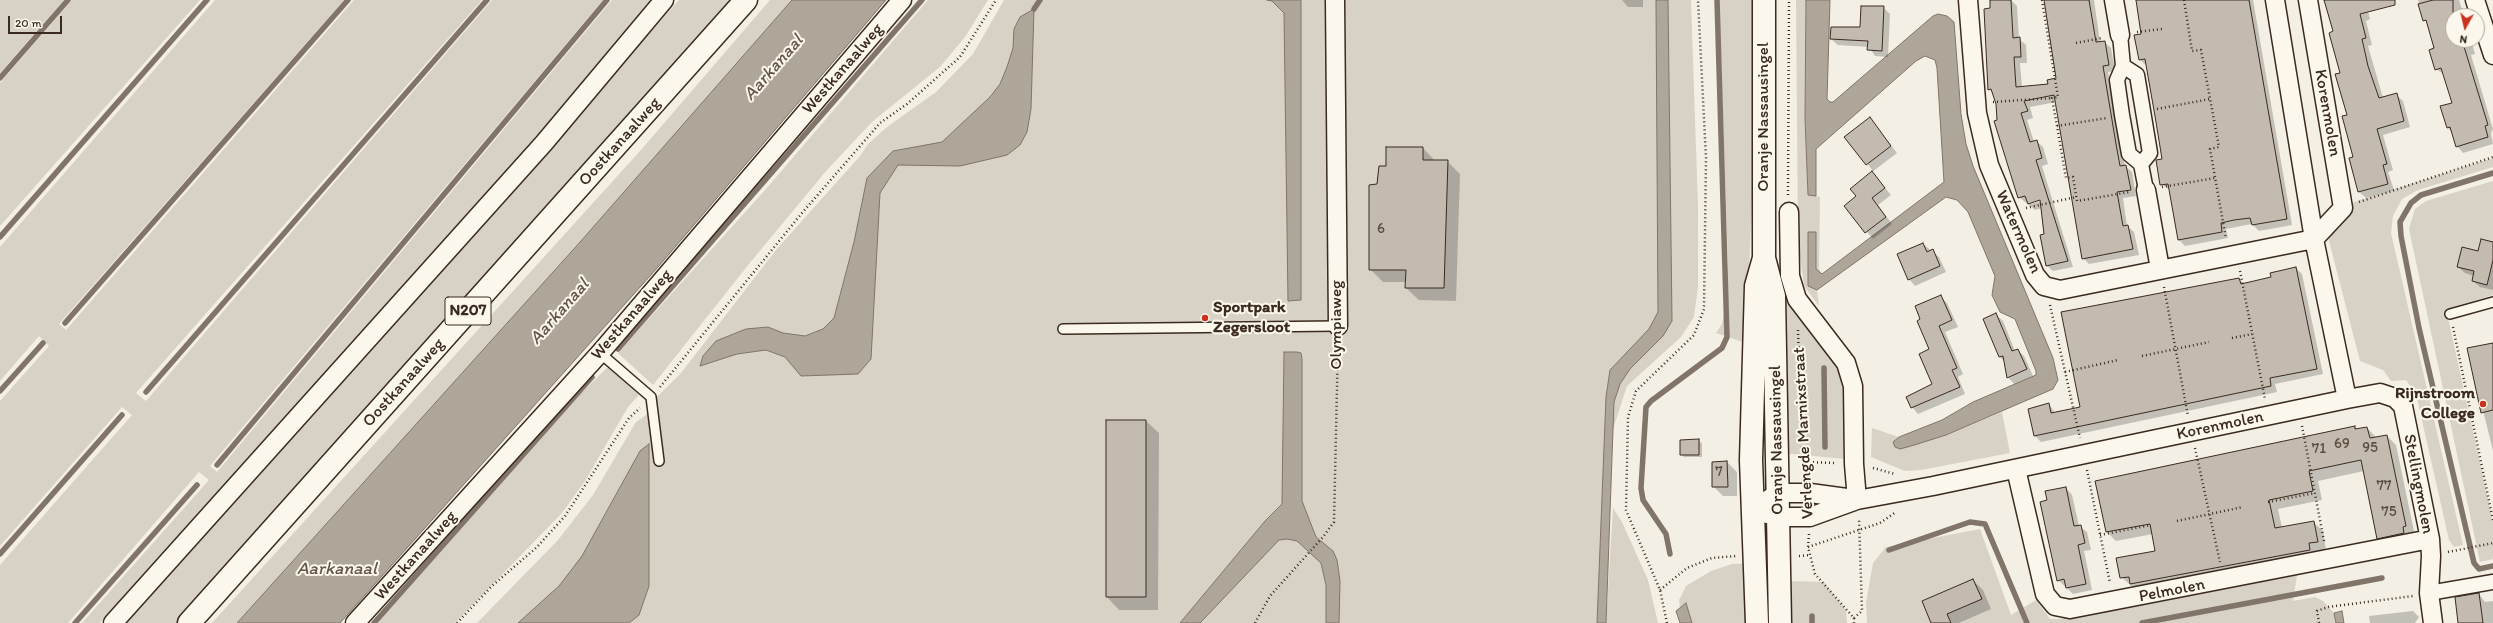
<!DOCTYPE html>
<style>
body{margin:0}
#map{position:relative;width:2493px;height:623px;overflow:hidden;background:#f3efe4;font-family:Itim,sans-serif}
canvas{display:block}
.north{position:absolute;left:2445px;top:8px;width:40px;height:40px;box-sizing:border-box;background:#fbf7ec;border:1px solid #aea59a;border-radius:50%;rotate:188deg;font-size:11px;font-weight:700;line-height:16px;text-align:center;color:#3b2a1e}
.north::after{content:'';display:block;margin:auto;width:14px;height:18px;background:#c8321e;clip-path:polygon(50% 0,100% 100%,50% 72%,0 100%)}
.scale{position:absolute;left:8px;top:16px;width:54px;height:18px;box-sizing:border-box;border:2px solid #3b2a1e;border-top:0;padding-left:5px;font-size:12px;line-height:14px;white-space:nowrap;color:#3b2a1e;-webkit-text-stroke:3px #fbf7ec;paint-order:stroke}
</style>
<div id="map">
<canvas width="2493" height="623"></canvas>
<div class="north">N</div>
<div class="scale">20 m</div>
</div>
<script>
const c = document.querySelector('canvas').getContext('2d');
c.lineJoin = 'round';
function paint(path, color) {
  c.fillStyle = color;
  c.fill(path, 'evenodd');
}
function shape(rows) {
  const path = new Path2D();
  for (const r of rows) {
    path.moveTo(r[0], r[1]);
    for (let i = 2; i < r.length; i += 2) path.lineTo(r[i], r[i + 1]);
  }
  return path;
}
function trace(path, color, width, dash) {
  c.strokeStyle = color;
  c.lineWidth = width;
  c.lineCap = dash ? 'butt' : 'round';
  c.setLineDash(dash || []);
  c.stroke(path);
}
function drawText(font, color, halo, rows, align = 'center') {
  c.font = font + ' Itim,sans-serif';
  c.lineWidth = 4;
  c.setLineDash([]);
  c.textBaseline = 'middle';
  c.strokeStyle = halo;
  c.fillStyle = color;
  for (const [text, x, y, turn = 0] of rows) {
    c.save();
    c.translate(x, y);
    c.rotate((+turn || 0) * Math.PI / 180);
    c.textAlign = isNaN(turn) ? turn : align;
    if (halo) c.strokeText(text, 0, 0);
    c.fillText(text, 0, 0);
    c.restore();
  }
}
paint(shape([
 [0,0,64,0,0,73],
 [72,0,200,0,0,226,0,83],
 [215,0,344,0,59,324,66,330,354,0,482,0,136,393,146,401,492,0,603,0,210,466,217,472,612,0,659,0,614,54,100,623,82,623,209,480,199,472,68,623,0,623,0,565,132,415,122,407,0,546,0,401,49,346,39,336,0,381,0,247],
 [679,0,731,0,585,169,183,623,125,623],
 [770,0,792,0,581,241,237,623,212,623,641,150],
 [928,0,988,0,965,37,940,67,873,121,826,171,749,264,653,385,618,353,766,189],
 [1004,0,1691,0,1698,208,1698,287,1694,317,1681,337,1627,386,1607,448,1605,623,477,623,558,540,593,495,636,422,646,415,658,396,681,373,776,250,860,156,868,144,887,127,936,92,973,54],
 [1719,0,1754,0,1756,99,1746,343,1716,333,1722,324,1726,303,1728,263],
 [1796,0,1806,0,1805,118,1808,194,1820,197,1819,268,1821,274,1816,270,1816,232,1808,232,1808,286,1817,290,1819,306,1804,286,1798,241],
 [2493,158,2493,167,2418,190,2402,199,2393,216,2391,233,2463,545,2454,547,2449,540,2416,394,2406,380,2391,381,2383,370,2360,361,2328,237,2348,204],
 [2493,181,2493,295,2446,309,2493,522,2493,559,2480,562,2409,229,2415,209,2426,201],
 [1783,296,1802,321,1833,346,1842,360,1846,405,1845,459,1782,453],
 [608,367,639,395,628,407,585,481,562,513,455,623,378,623,574,400],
 [2002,412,2010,453,1921,470,1905,471,1871,457,1872,428,1899,437,1895,439,1946,435],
 [1613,508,1622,522,1648,580,1658,623,1606,623],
 [1980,529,2011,615,2036,600,2050,619,2059,619,2297,575,2293,601,2315,597,2323,601,2334,613,2336,623,1867,623,1866,603,1873,563,1886,547],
 [1756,563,1758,623,1682,623,1679,600,1686,586,1711,571,1732,564],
 [1787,581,1824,582,1846,610,1847,623,1787,623]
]), '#d8d1c6');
const water = shape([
 [792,0,886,0,658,267,340,623,237,623,581,241,792,0],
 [1267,0,1301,0,1301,300,1288,301,1284,13,1272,1,1267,0],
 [1656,0,1668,0,1672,321,1663,336,1630,369,1620,384,1614,402,1606,623,1597,623,1606,397,1610,370,1649,329,1658,312,1656,0],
 [1806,0,1830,0,1827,99,1830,102,1833,102,1933,16,1938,14,1947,16,1954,22,1961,114,1966,144,1973,166,2053,358,2058,380,2053,389,1946,435,1911,446,1900,449,1895,447,1893,442,1899,437,1942,420,1973,402,2036,375,2036,371,2015,319,2000,312,1992,295,1995,276,1968,212,1957,200,1946,197,1817,290,1808,286,1808,232,1816,232,1816,269,1822,274,1944,182,1937,68,1935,60,1925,56,1916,61,1816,149,1816,196,1808,195,1805,118,1806,0],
 [1034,9,1031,109,1027,132,1020,145,1007,155,960,166,898,165,880,193,871,359,858,374,801,376,785,357,766,350,737,354,700,366,703,356,716,341,746,329,768,327,783,333,805,336,823,329,834,318,854,242,867,178,893,151,942,142,990,97,1000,84,1007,67,1013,48,1014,29,1020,17,1034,9],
 [1284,352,1297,352,1301,353,1302,359,1302,501,1316,537,1333,551,1337,560,1340,581,1339,623,1326,623,1326,585,1321,563,1297,541,1287,539,1279,540,1200,623,1180,623,1265,521,1282,504,1284,352],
 [649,444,649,586,639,615,629,623,518,623,559,586,582,556,640,451,649,444],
 [1686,603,1692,623,1680,623,1676,611,1686,603],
 [2342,611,2344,623,2336,623,2334,613,2342,611]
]);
paint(water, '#afa69a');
trace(water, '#817468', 1);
paint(shape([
 [1622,0,1643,0,1643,7,1628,7],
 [1999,0,2011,0,2017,6,2019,39,2026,45,2027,63,2020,63,2022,87,2049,85,2057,79,2045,0,2094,0,2100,42,2104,42,2111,48,2115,71,2108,72,2122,151,2125,166,2132,172,2136,196,2123,198,2127,226,2134,232,2139,255,2089,264,2083,258,2056,102,2030,107,2033,118,2027,120,2034,142,2036,141,2043,147,2048,164,2042,166,2073,267,2053,271,2046,265,2042,208,2035,210,2019,197,1998,121,1997,104,1994,94,1989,89,1991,9],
 [2044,198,2045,200,2031,204,2031,202],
 [2137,0,2253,0,2292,225,2259,231,2252,224,2241,226,2226,229,2228,238,2185,246,2179,240,2170,190,2161,184,2163,160,2147,66,2140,60,2142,35],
 [2326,0,2365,0,2370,19,2366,21,2372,45,2368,46,2383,98,2396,95,2403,101,2410,127,2383,135,2393,170,2388,172,2394,190,2366,198,2359,192,2335,32],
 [2418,0,2459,0,2464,16,2453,16,2453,40,2471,40,2475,54,2471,55,2493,129,2491,133,2493,144,2463,153,2457,146,2453,133,2448,128,2453,104,2445,75,2436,69,2436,49],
 [1883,7,1890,14,1888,57,1875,56,1869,47,1838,45,1831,39,1861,28],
 [1870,119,1897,153,1872,172,1891,195,1878,205,1892,224,1873,239,1845,206,1857,197,1851,189,1873,171,1846,137],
 [1423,148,1435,161,1447,161,1460,174,1456,301,1419,300,1406,288,1406,282,1383,282,1370,269,1378,185,1387,167],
 [1923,244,1939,257,1946,272,1915,286,1909,279],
 [2493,249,2493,290,2480,287,2473,281,2474,276,2465,273,2458,267,2479,252],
 [2296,268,2302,274,2323,374,2275,384,2277,392,2041,442,2035,436,2029,409,2049,404,2055,413,2081,408,2239,279,2244,284,2272,278],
 [1940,296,1947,303,1958,327,1945,332,1963,374,1958,377,1965,394,1918,414,1912,407,1934,385,1930,350],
 [1996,315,2003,321,2015,351,2017,350,2024,356,2033,376,2014,384,2008,377,2005,362,2000,357],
 [2493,344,2493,451,2468,349],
 [1107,421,1146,421,1159,433,1158,610,1119,610,1107,597],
 [2355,427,2357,430,2367,428,2377,438,2387,436,2396,445,2415,536,2388,547,2378,538,2364,471,2318,481,2322,500,2278,509,2282,528,2313,522,2323,531,2326,551,2140,593,2121,577,2156,551,2153,534,2116,541,2107,532,2096,482],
 [1699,440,1702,444,1702,457,1684,457,1681,454],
 [1727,462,1737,472,1737,496,1723,496,1713,486],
 [2066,488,2072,495,2079,526,2087,532,2091,550,2084,551,2092,590,2073,594,2058,580,2048,501],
 [1973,580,1983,590,1991,609,1959,623,1932,623],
 [2479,594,2485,602,2493,601,2493,623,2460,623],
 [2413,611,2419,617,2415,623,2370,623,2369,616]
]), '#0003');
trace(shape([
 [1034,9,1040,0],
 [0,78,68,0],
 [2493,173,2421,195,2411,203,2400,222,2401,236,2419,328,2474,563,2479,569,2493,566],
 [0,237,207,0],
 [65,323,348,0],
 [618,349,922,0],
 [1824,368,1825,447],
 [0,391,43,343],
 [146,392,487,0],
 [217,465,607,0],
 [1889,550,1970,522,1985,524,2027,623],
 [0,554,122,415],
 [1670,554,1666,534,1643,500,1641,488,1646,407,1651,401,1722,348,1727,337,1717,0],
 [75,623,197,485],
 [374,623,592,377],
 [1812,623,1812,616],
 [2142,623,2382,578]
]), '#817468', 5.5);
const building = shape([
 [1990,0,2011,0,2013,38,2020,37,2021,57,2014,57,2016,87,2048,84,2047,80,2056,78,2044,0,2089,0,2096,42,2105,41,2109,65,2103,66,2116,144,2120,166,2126,165,2131,190,2117,192,2123,226,2128,225,2133,249,2082,259,2054,95,2024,101,2028,111,2021,113,2030,142,2037,140,2042,158,2036,160,2068,261,2046,266,2040,235,2044,234,2040,200,2028,204,2025,196,2018,198,1994,121,1997,120,1996,104,1991,89,1988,90,1984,9,1990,8,1990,0],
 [2136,0,2249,0,2287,219,2252,225,2250,218,2234,220,2221,223,2222,232,2178,240,2168,184,2160,185,2156,160,2162,159,2156,122,2145,59,2139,60,2134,35,2141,34,2136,0],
 [2324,0,2395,0,2395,5,2360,14,2366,38,2362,39,2368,66,2379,98,2397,93,2404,121,2377,129,2387,164,2383,165,2388,184,2358,192,2349,158,2353,157,2342,116,2347,115,2335,74,2340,73,2329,33,2333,31,2324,0],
 [2433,0,2453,0,2453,40,2462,40,2488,125,2485,126,2488,137,2456,147,2450,127,2447,128,2440,106,2452,103,2441,68,2435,70,2429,50,2434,48,2426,20,2423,21,2418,4,2433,0],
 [1861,6,1884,6,1882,51,1867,50,1868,41,1830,39,1831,27,1860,27,1861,6],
 [1870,117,1891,146,1866,165,1844,137,1870,117],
 [1386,147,1423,147,1423,160,1448,160,1444,288,1405,288,1406,270,1369,270,1369,185,1377,184,1379,166,1386,166,1386,147],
 [1872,171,1885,188,1872,198,1886,217,1865,233,1844,206,1856,196,1850,189,1872,171],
 [2481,239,2493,242,2493,260,2487,285,2472,281,2474,271,2457,267,2462,247,2478,251,2481,239],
 [1923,243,1927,252,1933,249,1940,266,1908,280,1897,254,1923,243],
 [2296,267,2317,369,2270,378,2271,386,2034,436,2028,409,2049,403,2051,413,2080,407,2061,312,2239,278,2241,284,2271,277,2270,273,2296,267],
 [1941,295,1952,320,1939,326,1957,368,1952,370,1960,387,1911,408,1906,397,1932,384,1919,354,1929,349,1917,321,1920,319,1915,306,1941,295],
 [1996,313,2012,351,2018,349,2027,369,2007,378,2003,356,1999,357,1983,319,1996,313],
 [2493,343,2493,410,2481,413,2467,348,2493,343],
 [1106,420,1146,420,1146,597,1106,597,1106,420],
 [2355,426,2355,429,2367,427,2370,438,2387,435,2406,526,2403,527,2404,533,2377,539,2361,460,2309,471,2313,491,2269,500,2275,528,2314,521,2318,542,2309,543,2310,550,2130,584,2129,577,2120,578,2116,558,2155,551,2150,524,2106,532,2095,481,2355,426],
 [1699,439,1699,455,1680,455,1680,440,1699,439],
 [1727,461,1728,487,1712,487,1712,462,1727,461],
 [2066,487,2074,526,2081,525,2085,543,2078,545,2086,584,2066,588,2064,579,2057,581,2040,502,2047,500,2045,491,2066,487],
 [1973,579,1982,599,1947,614,1951,623,1931,623,1922,601,1973,579],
 [2479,593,2483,623,2458,623,2455,597,2479,593]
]);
paint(building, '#c3bbb0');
trace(building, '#3b2a1e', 1);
const service = shape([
 [2450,314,2493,302],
 [1063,329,1338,326],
 [600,353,651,397,659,461]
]);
const pedestrian = shape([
 [2120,35,2123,66,2117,80,2122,115,2129,154,2141,164,2146,190],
 [2123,66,2137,75,2150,153,2141,164],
 [2429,593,2493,582]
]);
const minor = shape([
 [1335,0,1338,326],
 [1968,0,1977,113,1989,165,2035,275,2044,286,2060,290,2314,239,2343,208,2308,0],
 [2114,0,2120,35],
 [2475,0,2493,55],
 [2146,190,2160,269],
 [1789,212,1790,276,1797,299,1846,363,1853,386,1854,464,1857,500],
 [2347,399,2380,393,2395,398,2403,406,2430,539,2431,556,2429,593,2433,623],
 [2016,469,2045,594,2055,606,2070,609,2430,539],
 [1766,501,1778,493,1810,493,1854,499],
 [1752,510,1779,517,1810,517,1857,500,1933,486,2347,399,2314,239,2275,0],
 [113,623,544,143,664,0],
 [355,623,600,353,902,0]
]);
const secondary = shape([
 [1764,258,1774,296,1780,623],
 [1757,623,1751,460,1756,286,1764,258,1764,0]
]);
const primary = shape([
 [189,623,746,0]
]);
trace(service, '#3b2a1e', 12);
trace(pedestrian, '#3b2a1e', 17);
trace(minor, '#3b2a1e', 21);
trace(secondary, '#3b2a1e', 25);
trace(primary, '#3b2a1e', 25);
trace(shape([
 [2042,0,2058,97,2052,98,2057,126,2066,178,2073,177,2077,201,2130,192],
 [2184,0,2192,51,2201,50,2219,147,2210,149,2226,239],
 [2137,32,2162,29],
 [2076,43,2102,38],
 [1993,102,2052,98],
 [2157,109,2210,99],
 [2057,126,2107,118],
 [2162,187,2215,178],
 [1788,195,1789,0],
 [2359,202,2493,157],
 [2026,208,2076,197],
 [2240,271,2265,399],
 [2164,287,2188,416],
 [2050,305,2080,438],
 [2453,327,2493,520],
 [1798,330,1802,452,1809,475],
 [2232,338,2252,334],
 [2142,356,2209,342],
 [2065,372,2118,360],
 [660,387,802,213,880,123,907,104,960,57,996,0],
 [2302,426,2324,541],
 [2195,448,2220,562],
 [1805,462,1836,463],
 [1873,468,1895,474],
 [2087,470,2110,583],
 [2268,502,2315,493],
 [2177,521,2243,507],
 [1809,534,1808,547,1815,574,1854,618,1854,623],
 [2100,535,2151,525],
 [1808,547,1880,523,1896,512],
 [2448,552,2493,543],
 [1799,556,1810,555],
 [1660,590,1687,568,1712,558,1736,556],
 [1854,618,1862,611,1859,518],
 [457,623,492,586,537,547,565,516,629,418,640,408],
 [1255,623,1270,596,1323,537,1334,522,1338,343],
 [1667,623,1660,590,1626,510,1628,417,1636,391,1694,335,1704,309,1706,158,1698,0],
 [2319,623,2317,611,2328,607,2413,596]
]), '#3b2a1e', 2.5, [1, 3]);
trace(service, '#fbf7ec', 9);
trace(pedestrian, '#fbf7ec', 14);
trace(minor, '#fbf7ec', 18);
trace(secondary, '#fbf7ec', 22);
trace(primary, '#fbf7ec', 22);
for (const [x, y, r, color] of [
 [1205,318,4,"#c8321e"],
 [2483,404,4,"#c8321e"]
]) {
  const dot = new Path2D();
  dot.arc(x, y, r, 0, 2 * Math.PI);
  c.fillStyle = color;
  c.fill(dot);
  trace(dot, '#fbf7ec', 1.5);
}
drawText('15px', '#5d4e42', null, [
 ["6",1381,229],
 ["69",2342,444],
 ["95",2370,448],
 ["71",2319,449],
 ["7",1719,472],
 ["77",2384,486],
 ["75",2389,512]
]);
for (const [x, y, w] of [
 [468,311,46]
]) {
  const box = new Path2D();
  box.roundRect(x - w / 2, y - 14, w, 28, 3);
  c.fillStyle = '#fbf7ec';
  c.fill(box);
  trace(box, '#3b2a1e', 1);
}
drawText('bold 16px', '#3b2a1e', null, [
 ["N207",468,311]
]);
drawText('17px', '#3b2a1e', '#fbf7ec', [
 ["Westkanaalweg",843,69,-49],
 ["Korenmolen",2327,113,80],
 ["Oranje Nassausingel",1764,117,-90],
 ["Oostkanaalweg",620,142,-48],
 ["Watermolen",2018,232,66],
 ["Westkanaalweg",632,315,-49],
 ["Olympiaweg",1337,325,-90],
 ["Oostkanaalweg",404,383,-48],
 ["Korenmolen",2220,426,-12],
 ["Verlengde Marnixstraat",1804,433,-93],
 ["Oranje Nassausingel",1777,440,-91],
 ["Stellingmolen",2418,484,79],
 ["Westkanaalweg",416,556,-48],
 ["Pelmolen",2172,591,-11]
]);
drawText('bold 17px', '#3b2a1e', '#fbf7ec', [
 ["Sportpark",1213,308],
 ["Zegersloot",1213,328],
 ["Rijnstroom",2475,394,"right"],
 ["College",2475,414,"right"]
], 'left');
drawText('italic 18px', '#645549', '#fbf7ec', [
 ["Aarkanaal",774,68,-49],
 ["Aarkanaal",560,312,-49],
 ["Aarkanaal",337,569]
]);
</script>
